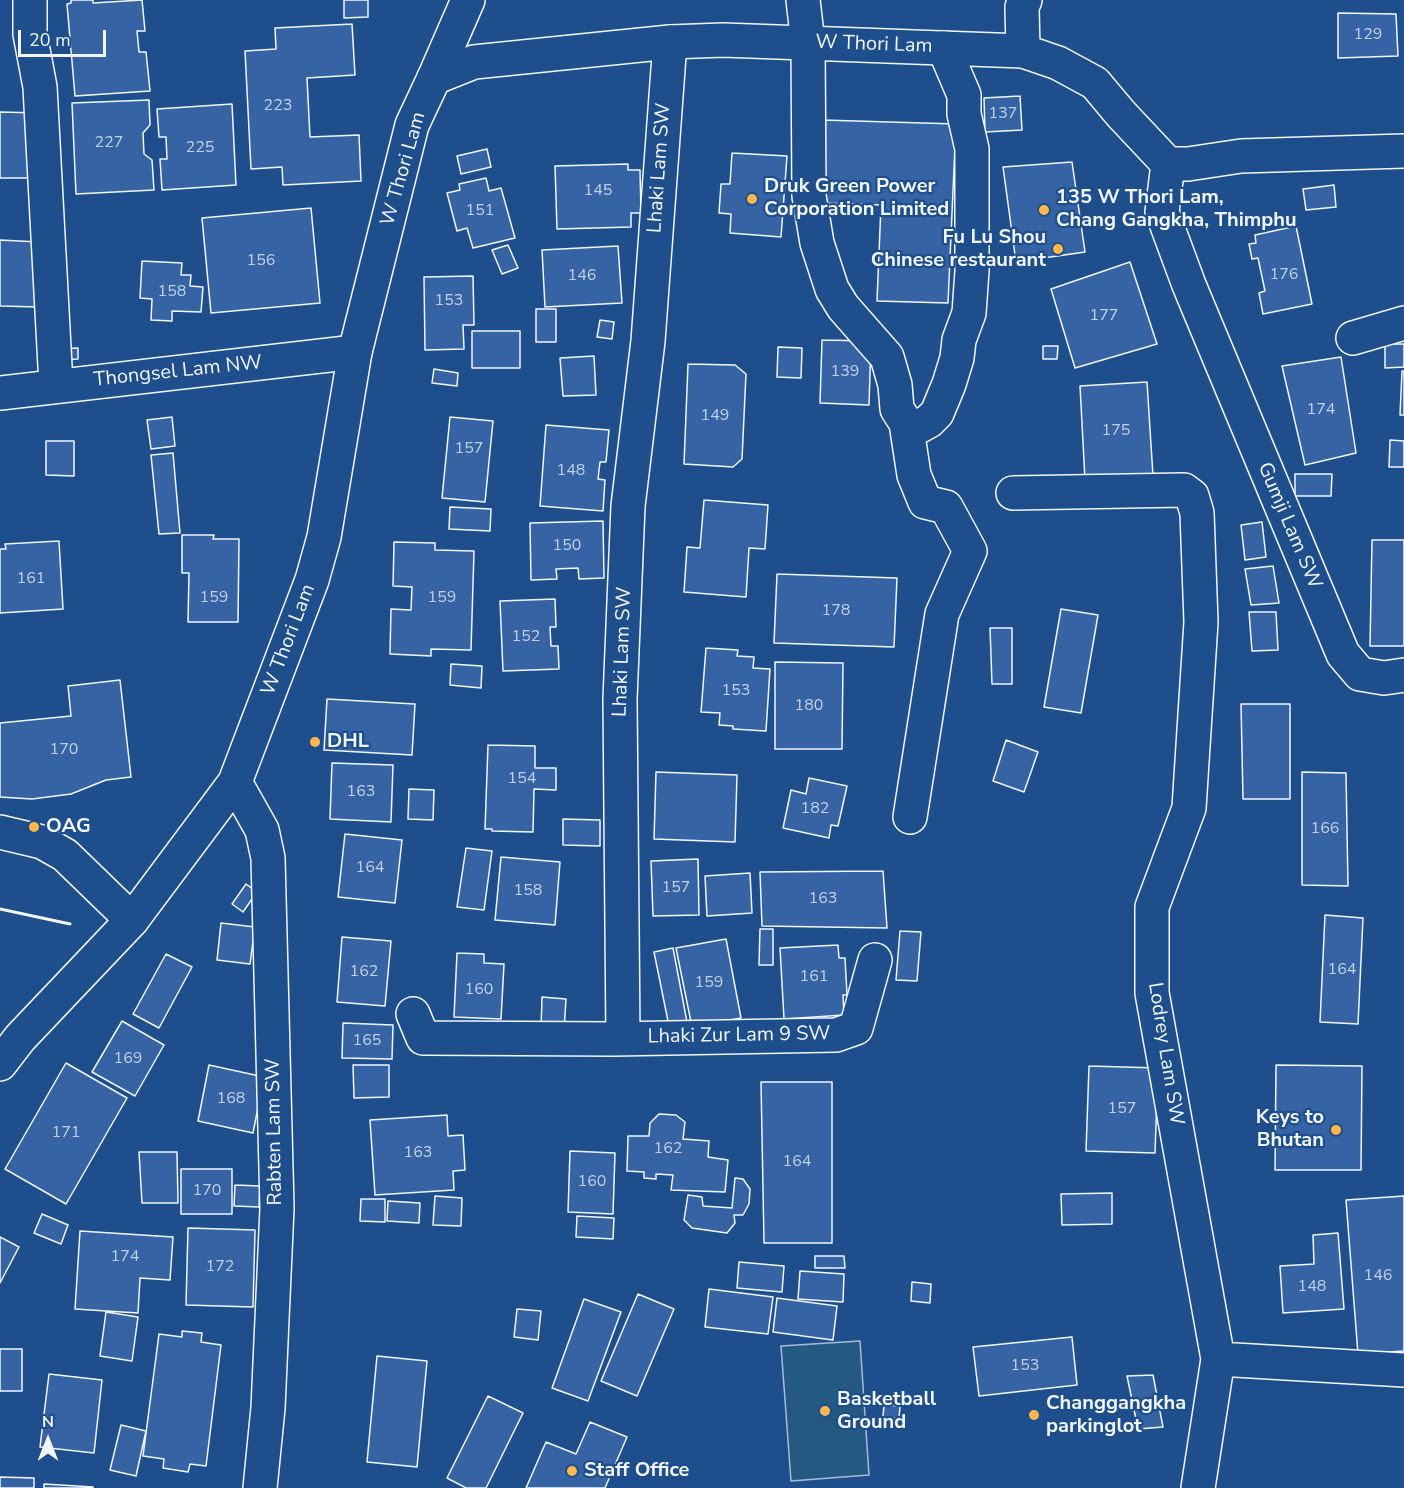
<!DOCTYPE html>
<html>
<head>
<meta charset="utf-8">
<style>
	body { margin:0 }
	#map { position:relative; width:1404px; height:1488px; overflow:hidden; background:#1f4e8c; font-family:"Nunito Sans",sans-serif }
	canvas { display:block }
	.north { position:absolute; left:18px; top:1410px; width:60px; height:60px; -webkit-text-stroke:4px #1f4e8c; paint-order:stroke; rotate:0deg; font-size:16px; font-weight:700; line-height:24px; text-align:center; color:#f2f6ff }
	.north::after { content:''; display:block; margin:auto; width:21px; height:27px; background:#f2f6ff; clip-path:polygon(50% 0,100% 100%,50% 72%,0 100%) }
	.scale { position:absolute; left:18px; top:30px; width:88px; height:27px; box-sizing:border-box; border:3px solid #f2f6ff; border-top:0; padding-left:8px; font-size:18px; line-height:21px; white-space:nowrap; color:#f2f6ff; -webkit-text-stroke:4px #1f4e8c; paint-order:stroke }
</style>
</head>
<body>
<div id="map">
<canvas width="1404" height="1488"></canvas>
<div class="north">N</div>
<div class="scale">20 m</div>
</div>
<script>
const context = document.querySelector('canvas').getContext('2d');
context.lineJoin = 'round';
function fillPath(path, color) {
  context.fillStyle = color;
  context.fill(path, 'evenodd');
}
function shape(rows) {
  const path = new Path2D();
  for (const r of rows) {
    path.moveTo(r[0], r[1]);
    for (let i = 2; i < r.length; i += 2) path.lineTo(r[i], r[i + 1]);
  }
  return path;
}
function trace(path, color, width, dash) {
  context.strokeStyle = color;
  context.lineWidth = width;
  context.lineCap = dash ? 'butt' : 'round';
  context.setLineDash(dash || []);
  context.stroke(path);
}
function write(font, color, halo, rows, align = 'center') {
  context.font = font + ' "Nunito Sans",sans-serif';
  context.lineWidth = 4.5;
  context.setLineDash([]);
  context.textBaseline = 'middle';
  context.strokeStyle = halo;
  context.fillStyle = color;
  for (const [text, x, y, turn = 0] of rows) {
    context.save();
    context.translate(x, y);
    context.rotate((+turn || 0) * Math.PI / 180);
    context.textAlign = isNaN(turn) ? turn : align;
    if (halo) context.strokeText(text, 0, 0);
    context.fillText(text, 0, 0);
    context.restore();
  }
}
const green = shape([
	[860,1341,869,1475,791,1481,781,1346,860,1341]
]);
fillPath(green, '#245a82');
trace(green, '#a8bbd7', 1.5);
const building = shape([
	[71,0,93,0,93,3,142,0,145,31,137,31,139,52,146,52,150,91,75,96,67,4,71,3,71,0],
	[344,0,368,0,368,17,344,18,344,0],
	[1338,13,1396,14,1398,56,1338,58,1338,13],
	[352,24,355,75,307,78,310,137,359,135,361,181,283,185,282,167,251,169,245,51,276,49,275,28,352,24],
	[1020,96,1022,130,985,132,984,98,1020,96],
	[149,100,150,125,143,133,144,154,152,160,154,190,76,194,72,103,149,100],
	[232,104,236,185,162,190,160,159,167,159,166,137,159,137,157,109,232,104],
	[0,112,40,113,39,178,0,178,0,112],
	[822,120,956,124,948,303,877,301,881,205,819,203,822,120],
	[487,149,491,167,461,174,457,156,487,149],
	[732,153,787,156,781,237,730,233,731,214,719,213,721,184,730,184,732,153],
	[1072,162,1085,252,1016,262,1003,167,1072,162],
	[628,164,628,170,640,170,641,213,631,213,631,227,557,229,555,166,628,164],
	[486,178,489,191,501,188,515,238,473,248,467,228,457,231,447,193,460,190,459,184,486,178],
	[1334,185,1336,207,1306,210,1303,189,1334,185],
	[311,208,320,303,211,313,202,218,311,208],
	[1296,226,1312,304,1263,314,1259,293,1265,291,1258,258,1252,259,1249,244,1256,243,1255,235,1296,226],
	[0,240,39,242,38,307,0,306,0,240],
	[508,245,518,268,502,274,492,250,508,245],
	[618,246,622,303,545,307,542,250,618,246],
	[142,261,182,263,181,275,191,275,190,286,203,287,201,312,172,311,172,321,151,320,152,299,140,298,142,261],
	[1130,262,1157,344,1075,368,1051,289,1130,262],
	[473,276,474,325,463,325,464,349,425,350,424,277,473,276],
	[536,309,556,309,556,342,536,342,536,309],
	[600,320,614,322,612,339,597,337,600,320],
	[472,331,520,331,520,368,472,368,472,331],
	[822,340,871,341,869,405,820,403,822,340],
	[1385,344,1404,344,1404,367,1385,368,1385,344],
	[1043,346,1058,346,1057,359,1043,359,1043,346],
	[778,347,802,348,801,378,777,377,778,347],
	[78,348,78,359,58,360,58,349,78,348],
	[594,356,596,395,563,396,560,358,594,356],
	[1341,357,1356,453,1305,465,1282,366,1341,357],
	[688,364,735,365,746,374,742,459,733,467,684,464,688,364],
	[434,369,458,373,457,386,432,383,434,369],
	[1402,371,1404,371,1404,415,1400,415,1402,371],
	[1147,382,1153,476,1085,480,1080,386,1147,382],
	[172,417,175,446,151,449,147,420,172,417],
	[450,417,493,421,485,502,442,498,450,417],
	[546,425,609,430,606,462,600,462,598,479,605,480,603,511,540,506,546,425],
	[1390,440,1404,441,1404,467,1389,467,1390,440],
	[46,441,74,441,74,476,46,475,46,441],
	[173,453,180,533,159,534,151,455,173,453],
	[1295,474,1332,474,1331,496,1295,496,1295,474],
	[704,500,768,505,765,549,749,548,746,597,684,592,687,547,700,548,704,500],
	[450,507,491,509,490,531,449,529,450,507],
	[603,521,604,578,579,579,578,568,556,569,557,579,531,580,530,523,603,521],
	[1262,522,1266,557,1245,560,1241,525,1262,522],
	[182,535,214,535,213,539,239,539,238,622,188,622,189,573,182,573,182,535],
	[1372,540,1404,540,1404,646,1370,646,1372,540],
	[59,541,63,609,0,613,0,549,6,549,5,544,59,541],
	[394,542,435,543,435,550,474,551,471,650,431,649,431,656,390,654,391,609,411,610,412,587,393,586,394,542],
	[1273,566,1279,603,1251,605,1245,569,1273,566],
	[777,574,897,578,894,647,774,643,777,574],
	[555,599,556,627,550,627,551,646,558,646,559,669,503,671,500,601,555,599],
	[1061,609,1098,615,1081,713,1044,707,1061,609],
	[1249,612,1276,612,1278,650,1252,651,1249,612],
	[990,628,1012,628,1012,684,992,684,990,628],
	[706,648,738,650,737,656,754,657,753,668,770,669,766,731,733,729,733,726,719,725,720,713,701,712,706,648],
	[775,662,843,663,842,749,775,749,775,662],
	[451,664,482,666,481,688,450,685,451,664],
	[120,680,131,777,106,780,71,794,32,799,0,797,0,723,71,716,68,686,120,680],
	[327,699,415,704,412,755,324,750,327,699],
	[1241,704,1290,704,1290,799,1243,799,1241,704],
	[1006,740,1038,752,1024,792,993,781,1006,740],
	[488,745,535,746,535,768,556,768,556,790,534,789,533,832,492,831,492,829,485,829,488,745],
	[332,763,393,765,391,822,330,819,332,763],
	[656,772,737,775,735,842,654,839,656,772],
	[1302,772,1346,773,1348,886,1302,885,1302,772],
	[809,778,847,786,838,826,831,825,829,838,783,828,791,790,806,794,809,778],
	[409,789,434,790,433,820,408,819,409,789],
	[563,819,600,820,600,846,563,845,563,819],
	[345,834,402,840,395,903,338,897,345,834],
	[466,848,492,851,484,910,457,907,466,848],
	[501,857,560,862,555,925,495,920,501,857],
	[698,859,699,915,653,916,651,861,698,859],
	[883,871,887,928,762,926,760,872,883,871],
	[750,873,752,913,707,916,705,876,750,873],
	[246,884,257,892,243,912,232,904,246,884],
	[1325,915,1363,918,1358,1024,1320,1022,1325,915],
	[221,923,255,927,250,964,217,960,221,923],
	[760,929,773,929,773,965,759,965,760,929],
	[900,931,921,932,917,981,896,980,900,931],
	[342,937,391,941,385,1006,337,1002,342,937],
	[726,939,741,1018,692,1027,676,948,726,939],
	[838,945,839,958,845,958,847,995,843,995,844,1015,784,1019,780,948,838,945],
	[673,948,687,1022,669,1026,654,952,673,948],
	[457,953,484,954,484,963,504,964,501,1019,454,1017,457,953],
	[166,954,192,967,159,1028,133,1014,166,954],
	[542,997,566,999,564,1031,541,1029,542,997],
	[122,1021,164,1045,135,1096,92,1072,122,1021],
	[343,1023,393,1025,392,1059,342,1058,343,1023],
	[66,1063,127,1098,66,1204,5,1169,66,1063],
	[209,1065,264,1077,253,1133,198,1121,209,1065],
	[353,1065,389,1065,389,1097,354,1098,353,1065],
	[1276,1065,1362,1066,1361,1170,1275,1170,1276,1065],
	[1089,1066,1158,1068,1155,1153,1086,1151,1089,1066],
	[761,1082,832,1082,832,1243,764,1243,761,1082],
	[659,1114,676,1115,685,1122,683,1139,709,1141,708,1157,728,1160,725,1192,671,1190,673,1175,656,1174,656,1179,644,1178,644,1172,627,1171,628,1136,649,1136,650,1123,659,1114],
	[447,1115,448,1136,463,1135,465,1170,453,1171,454,1190,375,1195,370,1120,447,1115],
	[570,1151,615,1153,613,1214,568,1212,570,1151],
	[139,1152,177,1152,178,1203,142,1203,139,1152],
	[181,1169,232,1169,232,1214,181,1214,181,1169],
	[735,1178,743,1179,750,1189,749,1204,743,1215,734,1215,735,1223,727,1233,692,1228,684,1220,688,1195,702,1197,703,1206,732,1208,735,1178],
	[235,1185,260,1186,259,1207,234,1206,235,1185],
	[1112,1193,1112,1224,1062,1225,1061,1194,1112,1193],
	[435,1196,462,1198,461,1226,433,1225,435,1196],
	[1404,1196,1404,1351,1358,1354,1346,1200,1404,1196],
	[361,1199,385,1199,385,1222,360,1221,361,1199],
	[388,1201,420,1203,419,1223,387,1221,388,1201],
	[42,1214,68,1225,61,1244,34,1233,42,1214],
	[577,1216,614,1218,613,1239,576,1237,577,1216],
	[188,1228,255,1230,253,1307,186,1305,188,1228],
	[80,1231,173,1237,170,1280,140,1278,138,1313,75,1309,80,1231],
	[1338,1233,1344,1309,1283,1313,1280,1266,1314,1264,1313,1235,1338,1233],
	[0,1237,19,1247,0,1283,0,1237],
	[815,1256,844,1256,845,1268,815,1268,815,1256],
	[739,1262,784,1266,782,1292,737,1288,739,1262],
	[800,1271,844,1274,843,1302,798,1299,800,1271],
	[912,1282,931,1284,930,1303,911,1301,912,1282],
	[709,1289,773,1297,768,1334,705,1327,709,1289],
	[638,1294,674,1309,637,1396,601,1381,638,1294],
	[777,1298,837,1306,833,1340,773,1332,777,1298],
	[584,1299,621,1312,588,1401,552,1388,584,1299],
	[517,1309,541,1311,538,1340,514,1337,517,1309],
	[106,1312,138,1317,132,1361,100,1356,106,1312],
	[182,1331,202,1333,201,1342,221,1345,206,1466,190,1464,188,1472,163,1468,164,1459,143,1456,159,1334,182,1337,182,1331],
	[1072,1337,1077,1385,979,1396,973,1347,1072,1337],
	[0,1349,22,1349,22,1391,0,1391,0,1349],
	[377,1356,427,1361,417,1467,367,1462,377,1356],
	[49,1374,102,1380,94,1453,40,1447,49,1374],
	[1153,1375,1163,1427,1138,1429,1127,1376,1153,1375],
	[488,1396,523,1413,486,1488,466,1488,447,1478,488,1396],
	[884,1405,900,1406,899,1419,883,1417,884,1405],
	[590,1422,627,1437,605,1488,526,1488,546,1442,576,1454,590,1422],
	[121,1425,146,1431,136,1476,110,1470,121,1425],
	[0,1477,34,1478,34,1488,0,1488,0,1477],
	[44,1484,93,1487,93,1488,44,1488,44,1484]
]);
fillPath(building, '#3563a3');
trace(building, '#f2f6ff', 1.5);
const minor = shape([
	[30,0,30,34,40,87,56,385],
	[803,0,808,43,809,196,817,243,832,289,843,307,887,357,895,385,897,409,906,423,912,427,920,426,929,421,937,413,949,384,957,358,959,340,969,313,972,271,972,149,964,114,964,95,944,48],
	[1023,51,1022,7,1025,0],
	[434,78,468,0],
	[1168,164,1162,212,1189,285,1343,654,1360,674,1384,678,1404,675],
	[1353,338,1404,323],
	[0,393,355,352],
	[906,423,914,475,925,502,946,507,970,551,942,614,910,817],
	[1013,493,1184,490,1192,496,1197,513,1201,622,1189,808,1152,907,1152,993,1218,1359,1198,1488],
	[0,832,42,842,65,855,132,920],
	[413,1014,423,1038,613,1039,836,1035,856,1028,875,960],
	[623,1038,620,699,628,506,648,341,670,42],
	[1218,1359,1404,1370]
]);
const major = shape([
	[235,782,262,830,268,858,277,1208,268,1408,260,1488],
	[0,1064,20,1038,132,920,235,782,312,580,324,537,355,352,412,125,434,78,474,62,670,42,723,40,1023,51,1058,63,1095,83,1121,114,1168,164,1188,164,1241,156,1404,151]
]);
trace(minor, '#f2f6ff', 36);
trace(major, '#f2f6ff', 36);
trace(minor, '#1f4e8c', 33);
trace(major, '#1f4e8c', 33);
trace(shape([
	[0,909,70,924]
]), '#f2f6ff', 3);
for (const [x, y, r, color] of [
	[752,199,6,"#ffb74d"],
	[1044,210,6,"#ffb74d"],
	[1058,249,6,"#ffb74d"],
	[315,742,6,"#ffb74d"],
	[34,827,6,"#ffb74d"],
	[1336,1130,6,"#ffb74d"],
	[825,1411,6,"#ffb74d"],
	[1034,1415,6,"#ffb74d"],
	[572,1471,6,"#ffb74d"]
]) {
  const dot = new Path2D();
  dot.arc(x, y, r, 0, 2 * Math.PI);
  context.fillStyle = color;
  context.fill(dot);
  trace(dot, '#1f4e8c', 2);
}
write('16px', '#c3d1e8', null, [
	["129",1368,35],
	["223",278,106],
	["137",1003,114],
	["227",109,143],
	["225",200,148],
	["145",598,191],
	["151",480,211],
	["156",261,261],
	["176",1284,275],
	["146",582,276],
	["158",172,292],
	["153",449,301],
	["177",1104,316],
	["139",845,372],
	["174",1321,410],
	["149",715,416],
	["175",1116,431],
	["157",469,449],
	["148",571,471],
	["150",567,546],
	["161",31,579],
	["159",214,598],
	["159",442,598],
	["178",836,611],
	["152",526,637],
	["153",736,691],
	["180",809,706],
	["170",64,750],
	["154",522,779],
	["163",361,792],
	["182",815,809],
	["166",1325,829],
	["164",370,868],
	["157",676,888],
	["158",528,891],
	["163",823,899],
	["164",1342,970],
	["162",364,972],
	["161",814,977],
	["159",709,983],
	["160",479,990],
	["165",367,1041],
	["169",128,1059],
	["168",231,1099],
	["157",1122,1109],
	["171",66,1133],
	["162",668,1149],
	["163",418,1153],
	["164",797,1162],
	["160",592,1182],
	["170",207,1191],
	["174",125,1257],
	["172",220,1267],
	["146",1378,1276],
	["148",1312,1287],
	["153",1025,1366]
]);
write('20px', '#f2f6ff', '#1f4e8c', [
	["W Thori Lam",874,45,2],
	["Lhaki Lam SW",660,168,-86],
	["W Thori Lam",404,169,-74],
	["Thongsel Lam NW",178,372,-6],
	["Gumji Lam SW",1289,526,67],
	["W Thori Lam",289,640,-69],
	["Lhaki Lam SW",623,652,-88],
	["Lhaki Zur Lam 9 SW",739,1036,-1],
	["Lodrey Lam SW",1165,1054,81],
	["Rabten Lam SW",275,1132,-91]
]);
write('bold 20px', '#f2f6ff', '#1f4e8c', [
	["Druk Green Power",764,187],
	["Corporation Limited",764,210],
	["135 W Thori Lam,",1056,198],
	["Chang Gangkha, Thimphu",1056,221],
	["Fu Lu Shou",1046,238,"right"],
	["Chinese restaurant",1046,261,"right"],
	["DHL",327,742],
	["OAG",46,827],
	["Keys to",1324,1118,"right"],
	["Bhutan",1324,1141,"right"],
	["Basketball",837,1400],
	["Ground",837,1423],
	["Changgangkha",1046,1404],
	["parkinglot",1046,1427],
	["Staff Office",584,1471]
], 'left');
</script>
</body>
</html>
